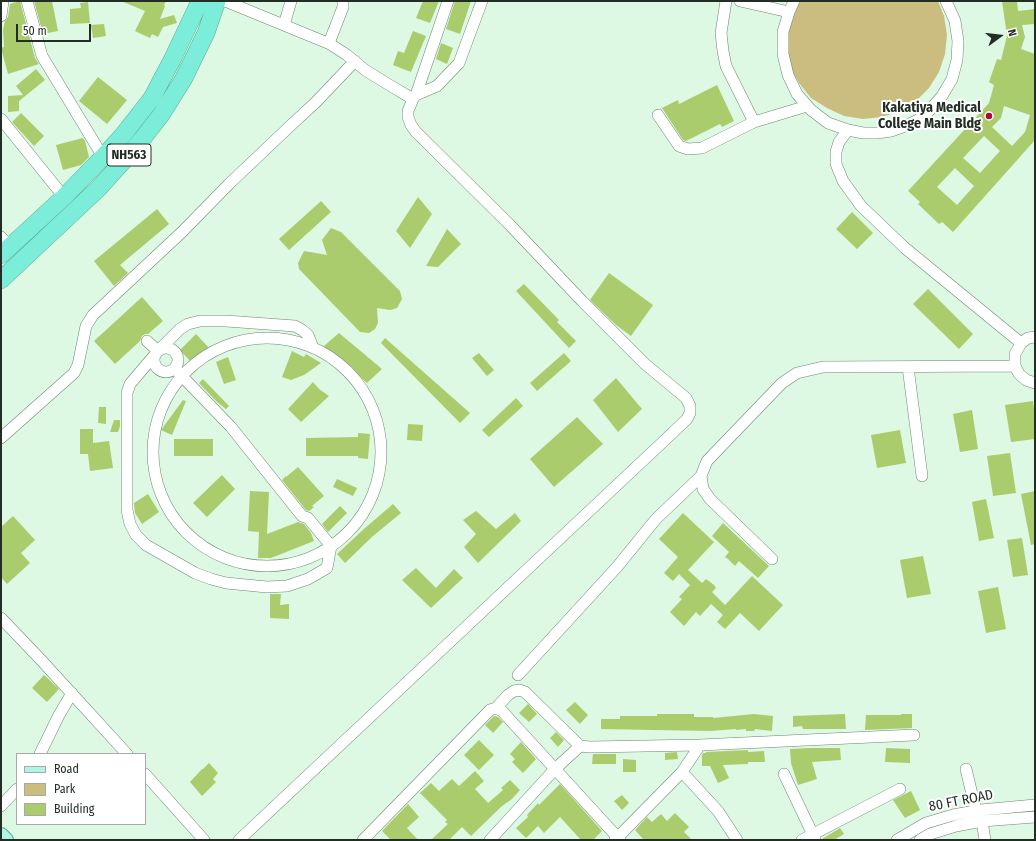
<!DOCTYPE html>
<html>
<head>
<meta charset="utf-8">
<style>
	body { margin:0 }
	#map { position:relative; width:1036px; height:841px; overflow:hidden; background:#ddf8e3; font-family:"Fira Sans Condensed",sans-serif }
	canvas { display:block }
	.frame { position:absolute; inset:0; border:2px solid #222d25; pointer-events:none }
	.legend { position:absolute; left:16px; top:753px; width:130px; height:72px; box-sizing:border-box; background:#fff; border:1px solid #a7aba8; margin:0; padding:5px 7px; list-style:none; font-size:12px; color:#222d25 }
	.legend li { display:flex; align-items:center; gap:8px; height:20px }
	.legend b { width:20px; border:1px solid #a7aba8 }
	.north { position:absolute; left:980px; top:16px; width:40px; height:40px; -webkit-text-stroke:3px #fff; paint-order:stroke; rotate:75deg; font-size:11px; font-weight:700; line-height:16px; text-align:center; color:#222d25 }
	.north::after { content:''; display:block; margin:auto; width:14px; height:18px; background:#222d25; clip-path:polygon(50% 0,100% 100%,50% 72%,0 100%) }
	.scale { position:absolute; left:16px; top:24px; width:75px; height:18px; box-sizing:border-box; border:2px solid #222d25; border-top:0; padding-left:5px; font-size:12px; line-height:14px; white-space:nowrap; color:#222d25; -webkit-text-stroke:3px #fff; paint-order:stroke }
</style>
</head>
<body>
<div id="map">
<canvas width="1036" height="841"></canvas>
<div class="frame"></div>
<ul class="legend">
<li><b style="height:5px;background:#b0f4e8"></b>Road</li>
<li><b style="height:11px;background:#cabd7f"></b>Park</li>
<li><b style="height:11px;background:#abcc6d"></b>Building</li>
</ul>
<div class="north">N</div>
<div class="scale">50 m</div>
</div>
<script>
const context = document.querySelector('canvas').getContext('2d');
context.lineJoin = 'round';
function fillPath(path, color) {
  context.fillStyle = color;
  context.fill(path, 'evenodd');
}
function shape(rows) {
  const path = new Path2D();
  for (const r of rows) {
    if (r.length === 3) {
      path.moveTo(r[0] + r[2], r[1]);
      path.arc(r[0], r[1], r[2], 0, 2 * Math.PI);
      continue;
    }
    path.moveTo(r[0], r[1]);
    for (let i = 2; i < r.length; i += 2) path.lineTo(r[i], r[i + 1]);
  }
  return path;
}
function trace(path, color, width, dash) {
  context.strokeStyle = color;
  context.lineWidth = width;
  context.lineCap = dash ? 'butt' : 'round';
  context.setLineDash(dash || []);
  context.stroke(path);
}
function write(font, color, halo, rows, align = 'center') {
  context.font = font + ' "Fira Sans Condensed",sans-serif';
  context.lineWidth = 4;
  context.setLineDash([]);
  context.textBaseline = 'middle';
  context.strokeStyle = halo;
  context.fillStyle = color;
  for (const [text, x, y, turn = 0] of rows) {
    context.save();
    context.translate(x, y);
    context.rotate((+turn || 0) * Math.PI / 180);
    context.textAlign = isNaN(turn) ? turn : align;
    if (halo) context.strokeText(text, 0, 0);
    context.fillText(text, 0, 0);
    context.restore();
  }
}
fillPath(shape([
	[793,1,938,1,944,16,947,35,945,54,939,72,929,88,916,101,900,111,882,117,863,119,844,116,827,108,811,98,799,83,790,67,785,48]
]), '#cabd7f');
fillPath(shape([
	[20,1,35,58,39,64,8,74,1,48,4,47,3,30,5,21,8,17,10,4],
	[34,1,52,1,58,31,43,34],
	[121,1,166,1,164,5,165,6,160,19,174,15,177,23,163,27,158,37,152,34,150,38,135,31,145,11],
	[423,1,439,1,430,23,416,18],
	[455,1,471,1,460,34,446,29],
	[1002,1,1017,1,1018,11,1035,9,1035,24,1022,25,1025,37,1021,49,1035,54,1035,140,953,232,942,222,939,224,918,204,920,202,908,191,989,103,994,85,989,82,997,59,1001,60,1007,36],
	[1004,106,1030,115,1025,132,1012,146,992,127,1001,118],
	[984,136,1000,151,980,173,963,158],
	[955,168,974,186,957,205,937,187],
	[88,2,90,23,70,24,70,9,81,8,80,3],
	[104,24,106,36,93,38,91,25],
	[413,31,426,36,411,72,393,65,398,51,404,53],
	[441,43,453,48,447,64,436,59],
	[36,69,45,80,19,101,19,111,8,112,8,96,23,95,16,86],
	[98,77,127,100,107,124,79,101],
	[717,85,734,121,722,127,720,124,686,141,683,140,662,108,678,100,679,104],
	[21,113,44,136,34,146,12,122],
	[83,138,85,141,89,157,81,165,63,170,56,145],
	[418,197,432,214,410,248,396,231],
	[321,201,331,212,289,250,279,239],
	[157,209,169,224,120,265,128,273,114,286,94,261],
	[852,212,873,233,857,249,836,229],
	[331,228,341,232,400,291,402,299,397,308,390,310,377,308,378,323,375,329,369,333,360,332,299,269,298,263,304,251,327,255,322,240],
	[447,229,461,244,438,267,426,266],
	[609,273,653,305,631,336,616,325,590,300],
	[524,284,559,320,557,322,576,341,569,348,516,291],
	[928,289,973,334,959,349,913,304],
	[142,297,163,321,148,334,145,334,142,336,140,341,115,364,94,341],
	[339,333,382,369,367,383,324,346],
	[196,334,209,348,193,364,180,350],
	[385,338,470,413,460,423,381,343],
	[292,351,304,357,306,354,321,363,304,375,291,380,282,377],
	[479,353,494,370,487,376,472,358],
	[564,353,571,361,537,391,530,383],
	[228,357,236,380,224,384,216,362],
	[616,378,642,409,618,432,593,400],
	[203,379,229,406,226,409,217,402,199,383],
	[313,382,319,389,329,396,301,422,288,409],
	[516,398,523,406,489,437,482,430],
	[183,400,186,401,172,435,161,430],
	[1033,401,1035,417,1035,439,1011,442,1005,405],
	[99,407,106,407,106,424,98,423],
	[972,410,978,449,960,452,953,414],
	[577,417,603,444,554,487,530,459],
	[114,420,120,420,120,426,118,432,110,432],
	[408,424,423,425,422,441,407,440],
	[80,429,93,429,93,443,109,441,113,468,90,471,88,454,80,454],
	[900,430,906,463,877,468,871,435],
	[358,433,370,434,368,459,358,458,358,456,306,456,306,438,358,437],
	[174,439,213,439,213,456,174,456],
	[1010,453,1016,493,993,496,987,456],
	[298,467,324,496,312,506,314,507,309,511,306,510,282,480,286,476,286,477],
	[222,475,235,489,207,517,193,503],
	[337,479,357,488,353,496,333,487],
	[250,491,269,492,267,534,298,522,304,524,311,533,314,541,271,558,258,558,259,532,248,531],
	[1035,491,1035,544,1031,545,1021,494],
	[148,494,159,512,142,524,135,513,134,503],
	[986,499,994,538,979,541,972,502],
	[393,504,401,513,373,536,345,563,337,554,365,528],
	[340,506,347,513,328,532,322,524],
	[476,511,496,529,515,513,521,521,478,563,464,547,476,534,463,520],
	[683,513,714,542,688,570,702,583,706,579,714,585,716,588,712,592,725,605,752,576,783,605,759,631,740,613,725,629,717,622,723,615,711,604,700,616,696,612,684,626,670,612,682,599,679,597,690,585,679,574,673,581,664,573,678,557,659,539],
	[13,516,35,540,21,553,30,563,7,584,1,577,1,527],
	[723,523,769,566,758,578,739,561,735,566,728,559,725,557,729,552,712,536],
	[1022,538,1028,575,1013,577,1007,540],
	[923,556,931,594,907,598,900,560],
	[416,568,436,588,454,569,463,578,431,608,402,580],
	[998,587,1006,629,986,633,978,591],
	[270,594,281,594,280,605,289,604,289,619,270,618],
	[44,675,59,689,47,702,32,688],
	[575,702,588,715,580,724,566,710],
	[528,704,537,714,529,722,519,713],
	[657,714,694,714,694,717,713,717,713,718,754,714,773,716,772,731,755,729,754,731,746,731,746,729,736,730,736,729,710,731,601,729,601,719,620,719,620,716,657,716],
	[845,714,846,729,803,729,802,726,793,727,793,716],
	[901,714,912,714,912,728,865,730,866,715,901,715],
	[494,716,495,716,498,717,503,722,493,733,485,725],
	[556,732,564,740,558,747,550,738],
	[479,740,494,755,479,770,464,755],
	[521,742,536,759,523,773,512,762,515,759,510,754],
	[810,748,840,748,841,760,812,762,817,779,798,785,791,763,790,749],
	[886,748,910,749,910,763,885,762],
	[748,750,748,752,764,751,765,762,748,762,748,764,723,765,729,778,718,783,710,766,702,766,702,755,703,753,706,753,706,752],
	[677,752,678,759,665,760,665,753],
	[593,754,616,754,616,764,592,764],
	[623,759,636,760,636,772,623,772],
	[209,763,218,773,213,779,216,782,202,796,190,782,202,769,203,769],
	[475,771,484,781,475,789,488,803,503,790,501,788,510,780,520,790,512,799,502,806,471,836,462,827,449,840,431,840,448,824,445,822,447,820,420,793,431,783,439,791,452,779,459,786],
	[560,784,602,831,593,840,581,840,560,817,544,833,538,826,526,838,516,828,528,817,527,815,538,803,539,805],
	[911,791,920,810,905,818,893,800],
	[622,795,629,803,622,810,614,801],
	[408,804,419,817,407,828,418,840,391,840,382,831],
	[675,813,689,827,684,832,692,840,644,840,635,830,647,817,652,822,661,814,667,821],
	[840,828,844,834,834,840,822,840,822,839]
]), '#abcc6d');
const minor = shape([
	[27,1,42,56,103,157],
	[225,1,330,44,347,55,365,70,391,86,413,99],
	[726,1,721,33,723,51,726,66,754,122],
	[740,1,789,12],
	[794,1,789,12,783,32,783,54,788,75,797,94,811,110,828,123,848,130,863,133,877,133,891,131,905,126,918,120,929,111,942,96,952,79,957,60,958,41,955,21,946,1],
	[1,16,3,1],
	[284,25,291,1],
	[329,43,343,7,343,1],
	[416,95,437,86,459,63,482,1],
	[658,115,679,146,688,149,702,148,754,122,807,106],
	[1,119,64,197],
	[848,130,839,142,836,152,836,164,843,181,861,206,905,248,1021,343],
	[1,237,10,247],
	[1035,337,1028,338,1021,343,1015,354,1015,366,1019,374,1026,380,1035,383],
	[267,452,114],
	[147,341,158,351],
	[166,360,12],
	[908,367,922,476],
	[175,369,231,427,302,516,308,518,331,546,327,568,308,579,287,586,267,587,226,583,211,579,195,573,146,545,136,535,130,524,127,510,127,393,130,384,158,351,180,329,188,324,200,321,226,321,295,326,302,330,308,335,312,345],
	[1,438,74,373,78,365,86,326,93,315,182,232,229,184,289,127,316,102,355,61],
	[772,559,710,499,703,489,701,476,707,461,782,383,797,373,823,367,1015,366],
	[1,618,42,661,127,754],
	[518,675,617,567,656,519,701,476],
	[496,708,508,695,514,691,519,690,525,692,580,746,590,747,700,745,914,735],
	[40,754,59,715,72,693],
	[966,769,976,811],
	[682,772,718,811,737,840],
	[145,774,204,840],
	[784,774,815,839],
	[1,806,17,789],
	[982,821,985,840],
	[239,840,666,439,687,419,690,413,690,406,686,398,645,364,582,301,510,225,416,132,411,125,408,117,408,111,413,99,416,95,448,1],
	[363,840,490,710,496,708,502,711,620,840],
	[490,840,555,769,580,746],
	[615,840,682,772,700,745],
	[802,840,900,789],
	[897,840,926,823,953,815,981,810,1035,805],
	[920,840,930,834,956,826,982,821,1035,817]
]);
const major = shape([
	[1,835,6,840]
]);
const highway = shape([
	[1,255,64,197,103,157,123,135,152,98,172,60,200,1],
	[1,280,99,188,127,157,143,138,161,115,183,80,206,33,217,1]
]);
trace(minor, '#6d8673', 12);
trace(major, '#5caa99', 16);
trace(highway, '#5caa99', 18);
trace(minor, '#fff', 11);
trace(major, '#b0f4e8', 14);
trace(highway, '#7bedd8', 17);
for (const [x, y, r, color] of [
	[989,116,4,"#a60c36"]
]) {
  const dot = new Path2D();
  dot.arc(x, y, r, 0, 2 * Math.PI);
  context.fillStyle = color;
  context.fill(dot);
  trace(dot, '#fff', 1.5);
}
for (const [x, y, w] of [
	[129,155,44]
]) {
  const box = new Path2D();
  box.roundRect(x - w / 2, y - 11, w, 22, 3);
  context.fillStyle = '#fff';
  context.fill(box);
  trace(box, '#222d25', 1);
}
write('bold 13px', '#222d25', null, [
	["NH563",129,155]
]);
write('bold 14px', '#222d25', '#fff', [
	["Kakatiya Medical",981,108],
	["College Main Bldg",981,124]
], 'right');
write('14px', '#222d25', '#fff', [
	["80 FT ROAD",961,801,-11]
]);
</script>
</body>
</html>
